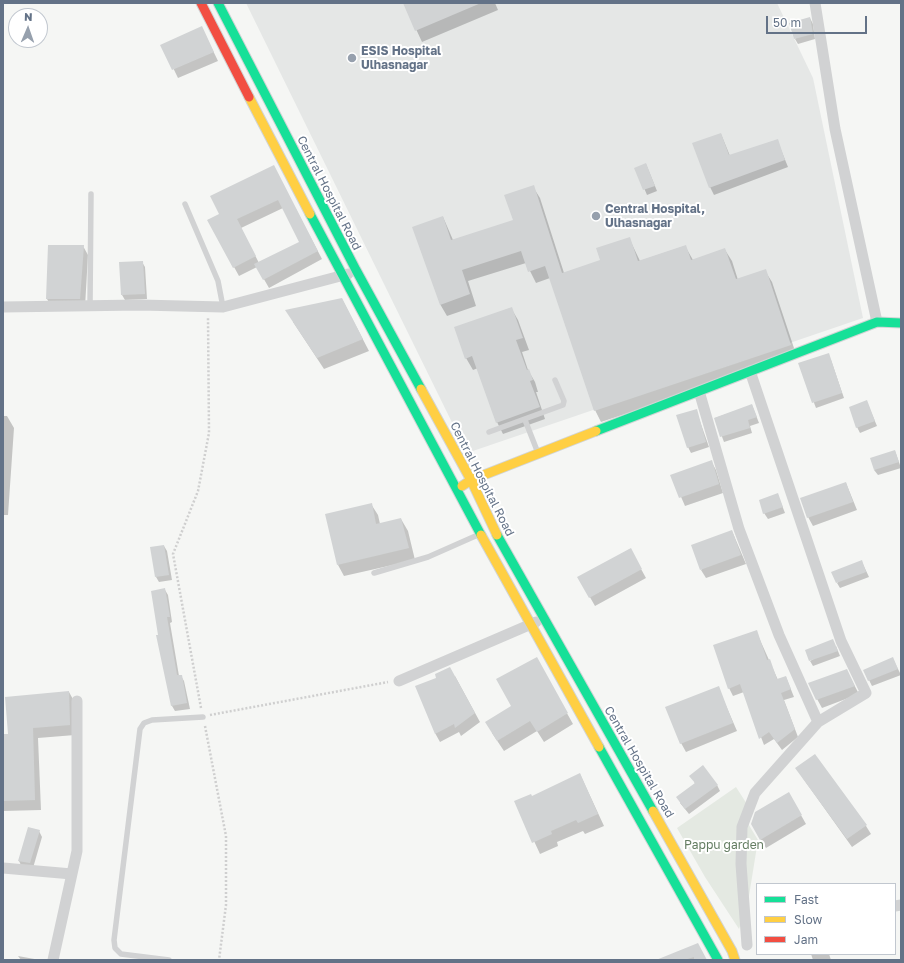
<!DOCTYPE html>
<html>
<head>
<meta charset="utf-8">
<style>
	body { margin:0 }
	#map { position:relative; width:904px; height:963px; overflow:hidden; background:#f5f6f4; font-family:"Golos Text",sans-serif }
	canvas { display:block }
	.frame { position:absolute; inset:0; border:4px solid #637287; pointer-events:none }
	.legend { position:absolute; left:756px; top:883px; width:140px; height:72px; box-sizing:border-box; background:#fff; border:1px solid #c1c7cf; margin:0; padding:5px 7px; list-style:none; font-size:12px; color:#637287 }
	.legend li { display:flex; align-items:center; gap:8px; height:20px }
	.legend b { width:20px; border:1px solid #c1c7cf }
	.north { position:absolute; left:8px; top:8px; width:40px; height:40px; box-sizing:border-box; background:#fff; border:1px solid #c1c7cf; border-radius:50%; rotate:2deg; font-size:11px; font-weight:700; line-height:16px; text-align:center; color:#637287 }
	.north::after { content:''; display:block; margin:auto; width:14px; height:18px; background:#96a0ad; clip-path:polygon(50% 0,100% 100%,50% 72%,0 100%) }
	.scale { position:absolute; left:766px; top:16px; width:101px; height:18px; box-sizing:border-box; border:2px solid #637287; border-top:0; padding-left:5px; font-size:12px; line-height:14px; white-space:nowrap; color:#637287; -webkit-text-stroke:3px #fff; paint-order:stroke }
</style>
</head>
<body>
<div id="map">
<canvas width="904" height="963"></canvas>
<div class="frame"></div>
<ul class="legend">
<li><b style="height:5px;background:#16e098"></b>Fast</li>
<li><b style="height:5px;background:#ffcf43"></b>Slow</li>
<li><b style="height:5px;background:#f24e42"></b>Jam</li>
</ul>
<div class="north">N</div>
<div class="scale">50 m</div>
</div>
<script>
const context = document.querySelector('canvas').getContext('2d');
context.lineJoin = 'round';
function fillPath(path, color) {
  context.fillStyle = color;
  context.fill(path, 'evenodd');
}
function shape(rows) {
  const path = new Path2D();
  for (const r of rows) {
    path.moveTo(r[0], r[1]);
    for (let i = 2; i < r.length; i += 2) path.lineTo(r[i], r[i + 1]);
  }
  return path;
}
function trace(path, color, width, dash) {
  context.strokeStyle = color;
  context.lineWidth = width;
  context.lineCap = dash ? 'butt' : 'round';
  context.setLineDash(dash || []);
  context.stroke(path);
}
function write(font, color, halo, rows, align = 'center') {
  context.font = font + ' "Golos Text",sans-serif';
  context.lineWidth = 4;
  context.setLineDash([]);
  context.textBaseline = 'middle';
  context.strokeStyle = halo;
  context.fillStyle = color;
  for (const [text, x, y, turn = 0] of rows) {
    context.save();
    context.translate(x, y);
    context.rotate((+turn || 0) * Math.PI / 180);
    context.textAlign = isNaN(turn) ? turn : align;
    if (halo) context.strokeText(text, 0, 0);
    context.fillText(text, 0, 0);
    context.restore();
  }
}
fillPath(shape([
	[246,3,777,3,813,78,863,318,467,453]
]), '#e5e7e6');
fillPath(shape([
	[736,787,752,812,744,817,758,840,748,902,739,929,705,877,677,828]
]), '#e4e9e2');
fillPath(shape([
	[404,3,495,3,498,10,422,42],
	[810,18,813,24,815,39,798,44,795,39],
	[202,28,218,61,178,78,162,45],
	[721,134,730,156,777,140,788,167,714,195,710,187],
	[646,164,657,191,647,195,636,169],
	[278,175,322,259,269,288,257,267,239,276,208,220,220,215],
	[283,208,300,243,259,263,241,228],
	[533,187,540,198,564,273,601,261,629,238,640,261,685,246,693,260,725,250,732,261,738,280,765,271,772,282,797,357,601,422,595,410,550,278,536,283,526,263,468,281,476,306,447,316,440,304,443,217,453,240,514,221],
	[49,246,83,246,88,255,85,307,52,308,47,299],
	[142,262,145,267,147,299,125,300,122,295],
	[342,299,369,351,324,369,293,322],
	[511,308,518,320,529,350,522,352,528,370,535,382,538,392,536,392,545,419,503,434,497,422,478,368,473,370,466,358,455,328],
	[831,360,844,398,816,408,799,364],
	[752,405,759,423,750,426,752,433,724,442,715,418],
	[869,407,877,426,860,433,857,427],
	[696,410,709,447,691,453,688,447],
	[3,416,7,416,14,428,8,515,3,515],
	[895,451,901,468,878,475,874,470],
	[711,461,716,470,723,493,685,506,672,476],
	[846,483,857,510,813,526,808,517],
	[778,495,785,513,768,519,764,513],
	[371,504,378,515,380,524,401,519,408,531,415,560,344,576,338,565],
	[732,531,746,564,706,578,701,570],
	[164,546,167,551,172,580,159,582,156,577],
	[630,549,646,578,595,606,579,578],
	[862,562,869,577,840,588,837,583],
	[165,590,168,595,172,622,170,623,179,676,181,676,184,681,190,709,175,711,172,706,157,636,159,636],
	[756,631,778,680,786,677,794,697,784,700,798,737,782,750,774,739,764,745,744,692,733,696,729,688],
	[836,646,840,656,813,666,810,661],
	[536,658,573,724,544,742,537,731,504,751,492,733,512,706],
	[893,659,901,675,872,686,869,680],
	[455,676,480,722,461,736,459,732,440,742,435,733],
	[851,679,859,694,822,708,817,699],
	[718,687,737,731,686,752,681,743],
	[69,692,75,703,75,735,38,738,41,810,3,811,3,735,9,735],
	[580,774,604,826,585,834,583,831,557,842,558,846,540,854,516,802,532,797],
	[802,777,866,826,871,834,852,847],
	[694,781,717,785,720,791,689,814,680,803,695,784],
	[789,794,806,824,766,848,752,824],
	[39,831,42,837,33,868,22,867,19,861],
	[697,945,706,960,678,960],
	[811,954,829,954,831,960,813,960],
	[18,956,40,960,21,960]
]), '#0003');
fillPath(shape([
	[403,3,481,3,415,31],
	[810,17,813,34,794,39,789,23],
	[202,26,214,52,172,70,160,45],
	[721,133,729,155,778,139,785,160,709,188,692,143],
	[646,163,655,186,643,190,634,168],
	[274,165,318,251,263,280,254,264,299,242,278,200,237,219,256,256,233,268,207,220,219,214,210,196],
	[534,185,562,273,600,260,596,248,630,237,638,261,686,245,691,260,725,248,736,279,766,269,791,345,594,411,545,266,528,272,521,251,462,270,470,294,440,305,412,227,443,216,451,240,513,220,504,195],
	[48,245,84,245,80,299,46,299],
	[143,261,145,294,121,295,119,262],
	[342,298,363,339,317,358,285,310],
	[512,307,523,338,516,340,527,370,529,369,533,380,530,381,540,407,496,423,472,356,465,359,454,327],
	[829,353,842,393,812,403,798,363],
	[867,400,875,421,856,428,849,407],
	[752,404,757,417,748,420,750,428,720,437,714,418],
	[697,409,706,442,687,448,676,415],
	[895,450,899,462,874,470,870,458],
	[712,460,719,484,679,498,670,475],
	[846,482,853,502,807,518,800,498],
	[778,493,783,507,763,514,759,500],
	[372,503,376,524,401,518,409,548,337,565,325,514],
	[732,530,741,555,700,570,691,545],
	[164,545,169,575,155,577,150,547],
	[631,548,642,569,589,598,577,577],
	[862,560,866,572,836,583,831,572],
	[165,588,170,617,167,617,177,675,182,675,187,703,171,706,156,635,158,635,151,591],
	[757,630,767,660,770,659,777,679,786,676,791,689,781,693,795,729,777,743,769,732,759,739,740,684,728,689,713,645],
	[833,639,838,651,809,661,805,650],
	[537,657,568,713,537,732,530,721,497,741,485,722,511,706,496,679],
	[893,657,898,669,868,681,863,670],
	[450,667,475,713,455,728,454,724,435,734,415,686,436,678,435,674],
	[847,669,855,686,816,700,808,683],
	[719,686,733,723,680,744,665,707],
	[69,691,70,725,33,728,35,800,3,801,3,734,8,734,5,697],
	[815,754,867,825,847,839,795,768],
	[703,765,718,785,685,809,676,797,695,783,689,776],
	[580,773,598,814,578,823,576,820,551,831,552,834,532,843,514,801,531,794,532,796],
	[789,792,802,815,760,840,751,824,755,812],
	[28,827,40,830,30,863,18,861],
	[698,943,707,960,694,960,694,957,684,960,656,960]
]), '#d1d3d4');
const fast = shape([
	[218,3,356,270,421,389],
	[310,214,481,535],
	[596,431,877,322,901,323],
	[497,535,653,811],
	[599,747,718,960]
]);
const slow = shape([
	[249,97,310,214],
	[421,389,471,480,497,535],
	[462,486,471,480,596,431],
	[481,535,599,747],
	[653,811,732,951,735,960]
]);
const jam = shape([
	[201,3,249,97]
]);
trace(fast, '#d1d4d5', 11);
trace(slow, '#d1d4d5', 11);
trace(jam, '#d1d4d5', 11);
trace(shape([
	[201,708,173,554,198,491,209,433,208,318],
	[210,715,388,682],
	[205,726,226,836,226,905,219,960]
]), '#cfcfcf', 2.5, [2, 2]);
trace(shape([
	[185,204,218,281,223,307],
	[90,306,91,194],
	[525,420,538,453],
	[489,432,563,405,564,401,555,380],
	[374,573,428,557,480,534],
	[169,960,121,954,115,948,114,940,140,729,144,723,152,720,203,717]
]), '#d1d2d3', 5.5);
trace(shape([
	[815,3,835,129,877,322],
	[3,307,140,305,223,307,348,274],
	[699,391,739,529,779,635,818,722],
	[399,681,536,622],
	[3,868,72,874],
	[895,906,901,905],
	[747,945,741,864,742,827,755,793,818,722,866,693,841,641,750,371],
	[53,960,77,851,77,701]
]), '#d1d2d3', 11);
trace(fast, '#16e098', 9);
trace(slow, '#ffcf43', 9);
trace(jam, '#f24e42', 9);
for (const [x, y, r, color] of [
	[352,58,5,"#96a0ad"],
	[596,216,5,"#96a0ad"]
]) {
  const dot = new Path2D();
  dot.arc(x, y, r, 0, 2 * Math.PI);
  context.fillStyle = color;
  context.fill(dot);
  trace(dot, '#fff', 1.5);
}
write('bold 12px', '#637287', '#fff', [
	["ESIS Hospital",361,51],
	["Ulhasnagar",361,65],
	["Central Hospital,",605,209],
	["Ulhasnagar",605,223]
], 'left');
write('12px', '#637287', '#fff', [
	["Central Hospital Road",329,193,63],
	["Central Hospital Road",482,479,63],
	["Central Hospital Road",639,762,60]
]);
write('12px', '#647d62', '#fff', [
	["Pappu garden",724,845]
]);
</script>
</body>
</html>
